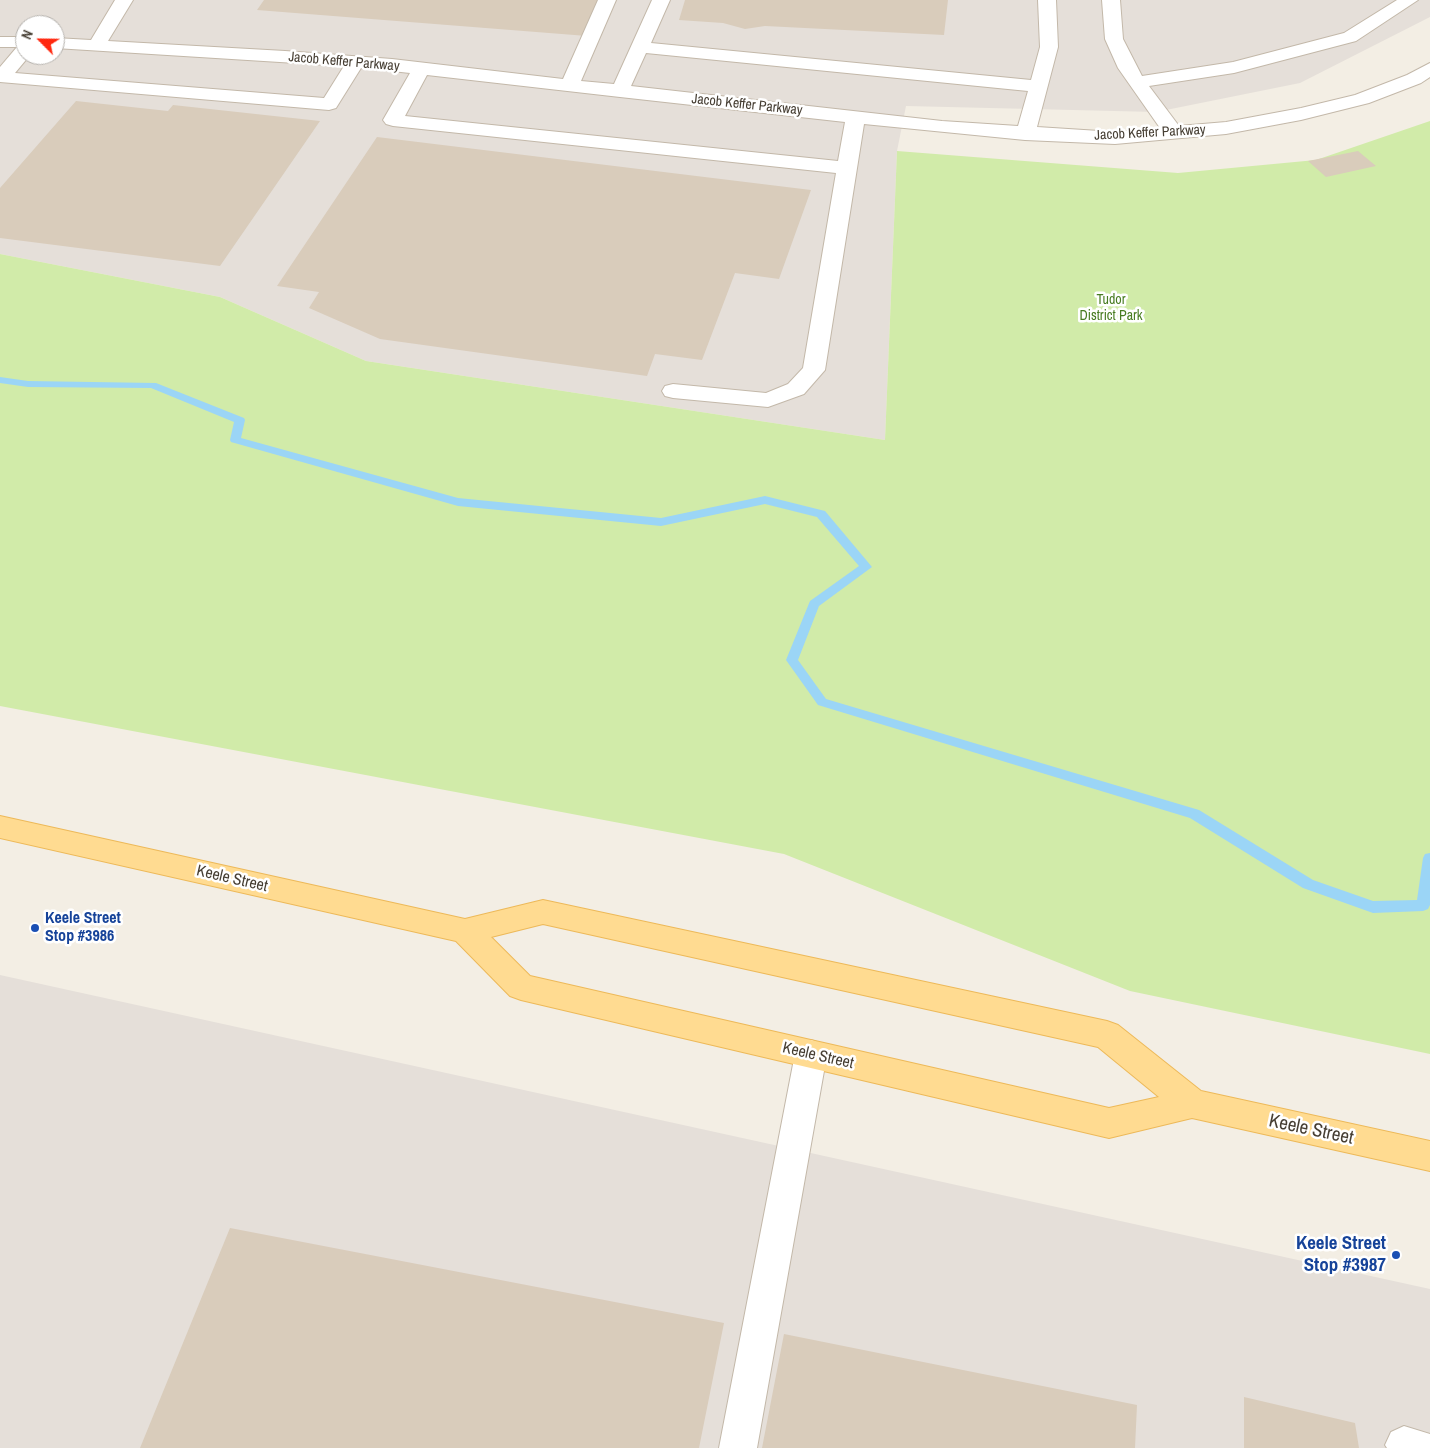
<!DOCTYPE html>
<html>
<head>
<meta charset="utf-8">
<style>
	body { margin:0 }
	#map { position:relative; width:1430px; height:1448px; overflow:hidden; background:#f3eee4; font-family:"Archivo Narrow",sans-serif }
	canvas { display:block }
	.north { position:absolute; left:15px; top:15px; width:50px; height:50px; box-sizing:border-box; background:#fff; border:1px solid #b5b2ad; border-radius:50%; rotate:293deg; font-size:14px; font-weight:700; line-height:20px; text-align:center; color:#463e33 }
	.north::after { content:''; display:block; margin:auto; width:18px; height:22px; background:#ff280f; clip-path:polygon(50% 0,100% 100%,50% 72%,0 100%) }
</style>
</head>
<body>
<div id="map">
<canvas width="1430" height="1448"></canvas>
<div class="north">N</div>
</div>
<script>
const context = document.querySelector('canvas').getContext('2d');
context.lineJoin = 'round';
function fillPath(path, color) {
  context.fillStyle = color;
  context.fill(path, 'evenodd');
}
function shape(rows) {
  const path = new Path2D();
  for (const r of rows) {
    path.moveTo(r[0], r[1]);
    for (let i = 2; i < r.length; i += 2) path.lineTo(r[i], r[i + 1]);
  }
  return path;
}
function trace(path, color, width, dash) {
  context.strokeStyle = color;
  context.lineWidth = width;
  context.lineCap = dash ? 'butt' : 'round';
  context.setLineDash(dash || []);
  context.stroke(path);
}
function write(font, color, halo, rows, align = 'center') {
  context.font = font + ' "Archivo Narrow",sans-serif';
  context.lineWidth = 5;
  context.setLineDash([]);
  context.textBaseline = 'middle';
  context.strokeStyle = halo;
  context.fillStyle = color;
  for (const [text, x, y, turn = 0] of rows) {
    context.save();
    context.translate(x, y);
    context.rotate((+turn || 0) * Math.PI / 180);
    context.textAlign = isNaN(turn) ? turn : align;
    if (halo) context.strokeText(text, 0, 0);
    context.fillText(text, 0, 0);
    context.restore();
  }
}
fillPath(shape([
	[0,0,1430,0,1430,17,1300,83,1156,112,906,106,897,151,885,440,366,361,220,297,0,254],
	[25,25,55,25,55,55,25,55],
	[0,975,1430,1289,1430,1448,0,1448]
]), '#e5dfd9');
fillPath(shape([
	[1430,121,1430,1054,1130,991,784,854,0,706,0,254,220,297,366,361,885,440,897,151,1178,173,1316,160]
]), '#d1eba9');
fillPath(shape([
	[0,377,28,381,156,383,244,418,245,420,241,438,458,498,661,518,765,496,825,511,872,567,819,606,798,660,826,699,1199,810,1313,880,1373,901,1417,900,1423,858,1425,854,1430,853,1430,905,1428,909,1423,911,1373,913,1303,888,1190,818,818,705,786,660,810,601,859,566,817,517,765,504,661,526,458,506,231,442,230,440,234,422,151,388,28,387,0,383,0,377]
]), '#9bd5f6');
fillPath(shape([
	[264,0,602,0,587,36,257,10],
	[685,0,948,0,944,35,765,26,745,29,723,23,679,20],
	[76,101,168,111,173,105,320,121,220,266,0,238,0,188],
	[377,137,811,190,779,279,735,273,702,360,655,354,647,376,380,339,309,308,319,292,277,286],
	[1358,151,1376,166,1326,177,1308,161],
	[230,1228,724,1323,699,1448,140,1448],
	[784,1334,1137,1405,1135,1448,762,1448],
	[1244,1397,1355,1423,1359,1448,1244,1448]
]), '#d9ccbb');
const minor = shape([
	[115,0,133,0,108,41,285,51,392,59,563,79,598,0,616,0,581,81,614,84,652,0,670,0,651,43,1031,80,1040,47,1038,0,1056,0,1058,47,1037,127,1115,132,1160,128,1118,68,1105,39,1102,0,1120,0,1123,39,1142,76,1233,62,1344,33,1397,0,1418,0,1356,41,1234,73,1149,86,1179,126,1226,122,1301,108,1355,95,1407,75,1430,63,1430,77,1421,83,1369,103,1301,120,1226,134,1115,144,1025,140,864,124,825,370,804,394,768,407,673,398,665,396,662,391,665,386,673,384,766,393,788,384,803,368,836,173,393,126,386,124,383,120,410,73,392,71,361,68,336,108,329,110,0,82,0,67,17,47,0,47,0,37,25,37,25,55,30,55,15,73,324,98,344,66,55,48,55,38,91,40,115,0],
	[646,53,1028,91,1018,126,942,121,631,86,646,53],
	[427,75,620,97,845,122,838,161,405,116,427,75],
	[811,1040,822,1044,827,1054,757,1448,719,1448,795,1054,800,1044,811,1040],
	[1404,1426,1430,1434,1430,1448,1387,1448,1385,1445,1391,1432,1404,1426]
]);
const major = shape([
	[0,816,465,919,543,900,1107,1021,1118,1025,1201,1091,1430,1141,1430,1171,1192,1118,1109,1138,521,1000,510,996,456,941,0,838,0,816],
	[543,924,1098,1047,1159,1097,1109,1108,530,976,491,937,543,924]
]);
trace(minor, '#c3b8a9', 2);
trace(major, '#edb959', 2);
fillPath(minor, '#fff');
fillPath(major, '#ffdb91');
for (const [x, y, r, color] of [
	[35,928,5,"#1a4fb4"],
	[1396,1255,5,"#1a4fb4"]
]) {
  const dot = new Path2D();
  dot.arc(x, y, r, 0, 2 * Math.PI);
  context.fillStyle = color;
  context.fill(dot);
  trace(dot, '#fff', 2);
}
write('14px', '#463e33', '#fff', [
	["Jacob Keffer Parkway",344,62,5],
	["Jacob Keffer Parkway",747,105,6],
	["Jacob Keffer Parkway",1150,133,-3]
]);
write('14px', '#487c22', '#fff', [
	["Tudor",1111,300],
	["District Park",1111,316]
]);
write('16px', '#463e33', '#fff', [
	["Keele Street",232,879,13],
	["Keele Street",818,1056,13]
]);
write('bold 16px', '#164399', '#fff', [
	["Keele Street",45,919],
	["Stop #3986",45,937]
], 'left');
write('19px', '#463e33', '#fff', [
	["Keele Street",1311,1130,12]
]);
write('bold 19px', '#164399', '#fff', [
	["Keele Street",1386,1244],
	["Stop #3987",1386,1266]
], 'right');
</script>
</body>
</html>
